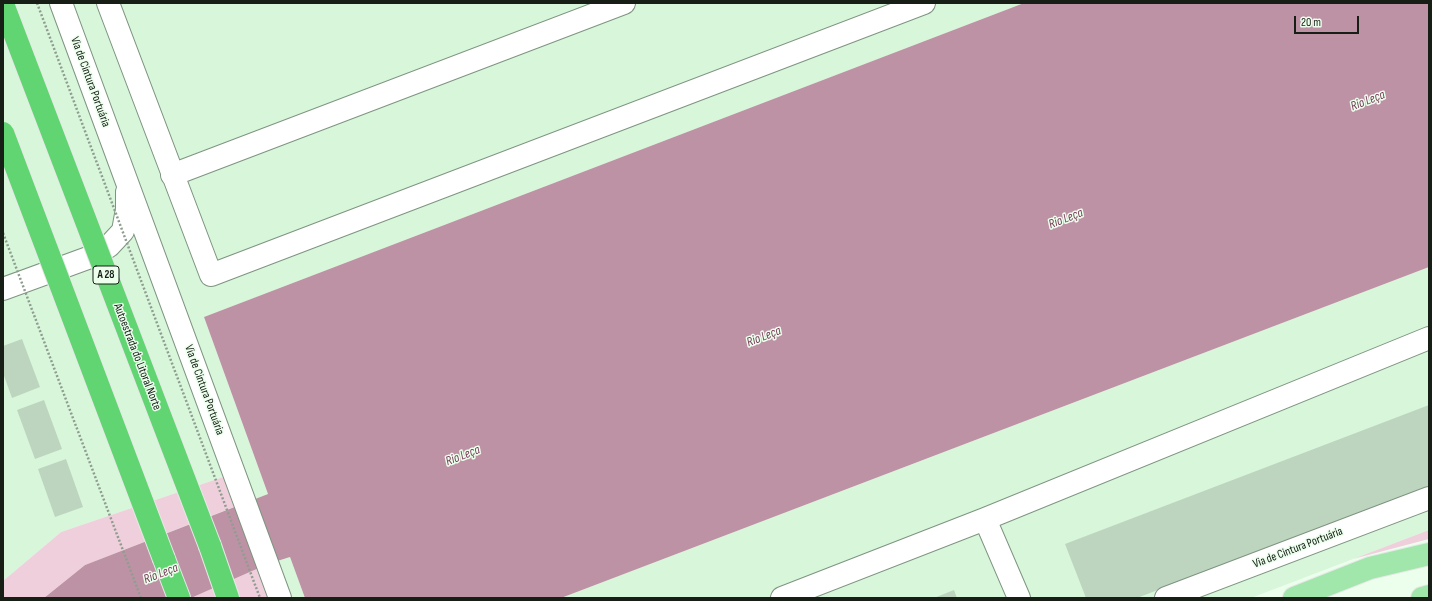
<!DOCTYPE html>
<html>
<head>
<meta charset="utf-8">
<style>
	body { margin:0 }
	#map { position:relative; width:1432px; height:601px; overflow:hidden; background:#ecffed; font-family:"Sofia Sans Condensed",sans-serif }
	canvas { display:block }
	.frame { position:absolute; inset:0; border:4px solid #161e16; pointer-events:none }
	.scale { position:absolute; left:1294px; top:16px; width:65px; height:18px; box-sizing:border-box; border:2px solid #161e16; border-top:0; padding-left:5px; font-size:12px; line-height:14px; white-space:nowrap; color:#161e16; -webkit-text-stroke:3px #ecffed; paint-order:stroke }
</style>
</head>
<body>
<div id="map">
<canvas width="1432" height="601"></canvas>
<div class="frame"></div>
<div class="scale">20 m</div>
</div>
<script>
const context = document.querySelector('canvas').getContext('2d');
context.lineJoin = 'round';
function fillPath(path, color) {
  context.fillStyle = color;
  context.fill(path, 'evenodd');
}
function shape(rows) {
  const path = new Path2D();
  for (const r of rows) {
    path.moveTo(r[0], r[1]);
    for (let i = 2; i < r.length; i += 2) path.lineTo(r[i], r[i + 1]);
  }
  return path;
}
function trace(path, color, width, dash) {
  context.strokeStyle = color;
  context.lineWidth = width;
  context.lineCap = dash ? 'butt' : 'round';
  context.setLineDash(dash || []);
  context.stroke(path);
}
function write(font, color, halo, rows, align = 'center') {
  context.font = font + ' "Sofia Sans Condensed",sans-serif';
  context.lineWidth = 3;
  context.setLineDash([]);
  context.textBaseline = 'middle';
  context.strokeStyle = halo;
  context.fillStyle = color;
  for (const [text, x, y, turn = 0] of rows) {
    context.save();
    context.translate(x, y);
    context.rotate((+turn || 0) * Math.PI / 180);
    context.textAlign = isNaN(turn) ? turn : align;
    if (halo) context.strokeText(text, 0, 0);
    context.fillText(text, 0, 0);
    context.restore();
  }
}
fillPath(shape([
	[3,3,1024,3,204,317,268,494,234,507,223,477,61,532,3,581],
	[1429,267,1429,530,1251,598,561,598],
	[290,557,305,598,270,598,278,561]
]), '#d8f6da');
fillPath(shape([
	[223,477,234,507,85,565,44,598,3,598,3,581,61,532],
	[1429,530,1429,539,1353,559],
	[259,568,270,598,191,598]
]), '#f0cfdd');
fillPath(shape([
	[1024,3,1429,3,1429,267,561,598,305,598,290,557,268,564,191,598,44,598,85,565,268,494,204,317]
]), '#be92a5');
fillPath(shape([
	[22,339,40,387,12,398,3,373,3,346],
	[44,400,62,449,35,459,17,410],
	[1429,405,1429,486,1137,598,1086,598,1065,544],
	[66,459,83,507,55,517,38,469],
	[954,590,957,598,934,598]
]), '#bdd5bf');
const minor = shape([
	[61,3,280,598],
	[108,3,211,275,924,3],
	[172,175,624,3],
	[3,289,96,255,109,246,123,231,127,209,127,192],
	[985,519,1019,598],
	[782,598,985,519,1429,338],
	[1166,598,1429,498]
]);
const major = shape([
	[1294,598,1370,568,1429,554],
	[1422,598,1429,596]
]);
const highway = shape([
	[210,546,228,598],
	[164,559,179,598]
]);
trace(minor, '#7e9480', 24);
trace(major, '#e8e8e8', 24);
trace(highway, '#e8e8e8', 24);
trace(minor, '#fff', 22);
trace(major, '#a1e6ab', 22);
trace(highway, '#62d573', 22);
const highwayBridge = shape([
	[3,4,210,546],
	[3,133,164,559]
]);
trace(highwayBridge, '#e8e8e8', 24, []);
trace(shape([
	[37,3,260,598],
	[3,233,141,598]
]), '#8e9d8f', 2.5, [2, 2]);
trace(highwayBridge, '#62d573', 22);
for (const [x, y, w] of [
	[106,275,26]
]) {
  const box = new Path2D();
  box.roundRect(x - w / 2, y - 9, w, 18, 3);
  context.fillStyle = '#ecffed';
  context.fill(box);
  trace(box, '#161e16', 1);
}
write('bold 11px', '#161e16', null, [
	["A 28",106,275]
]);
write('12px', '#161e16', '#ecffed', [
	["Via de Cintura Portuária",90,82,70],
	["Autoestrada do Litoral Norte",137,357,69],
	["Via de Cintura Portuária",204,390,70],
	["Via de Cintura Portuária",1298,548,-21]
]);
write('italic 13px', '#783d59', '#ecffed', [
	["Rio Leça",1368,101,-21],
	["Rio Leça",1066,219,-21],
	["Rio Leça",764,337,-21],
	["Rio Leça",463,456,-21],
	["Rio Leça",161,574,-21]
]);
</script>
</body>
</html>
